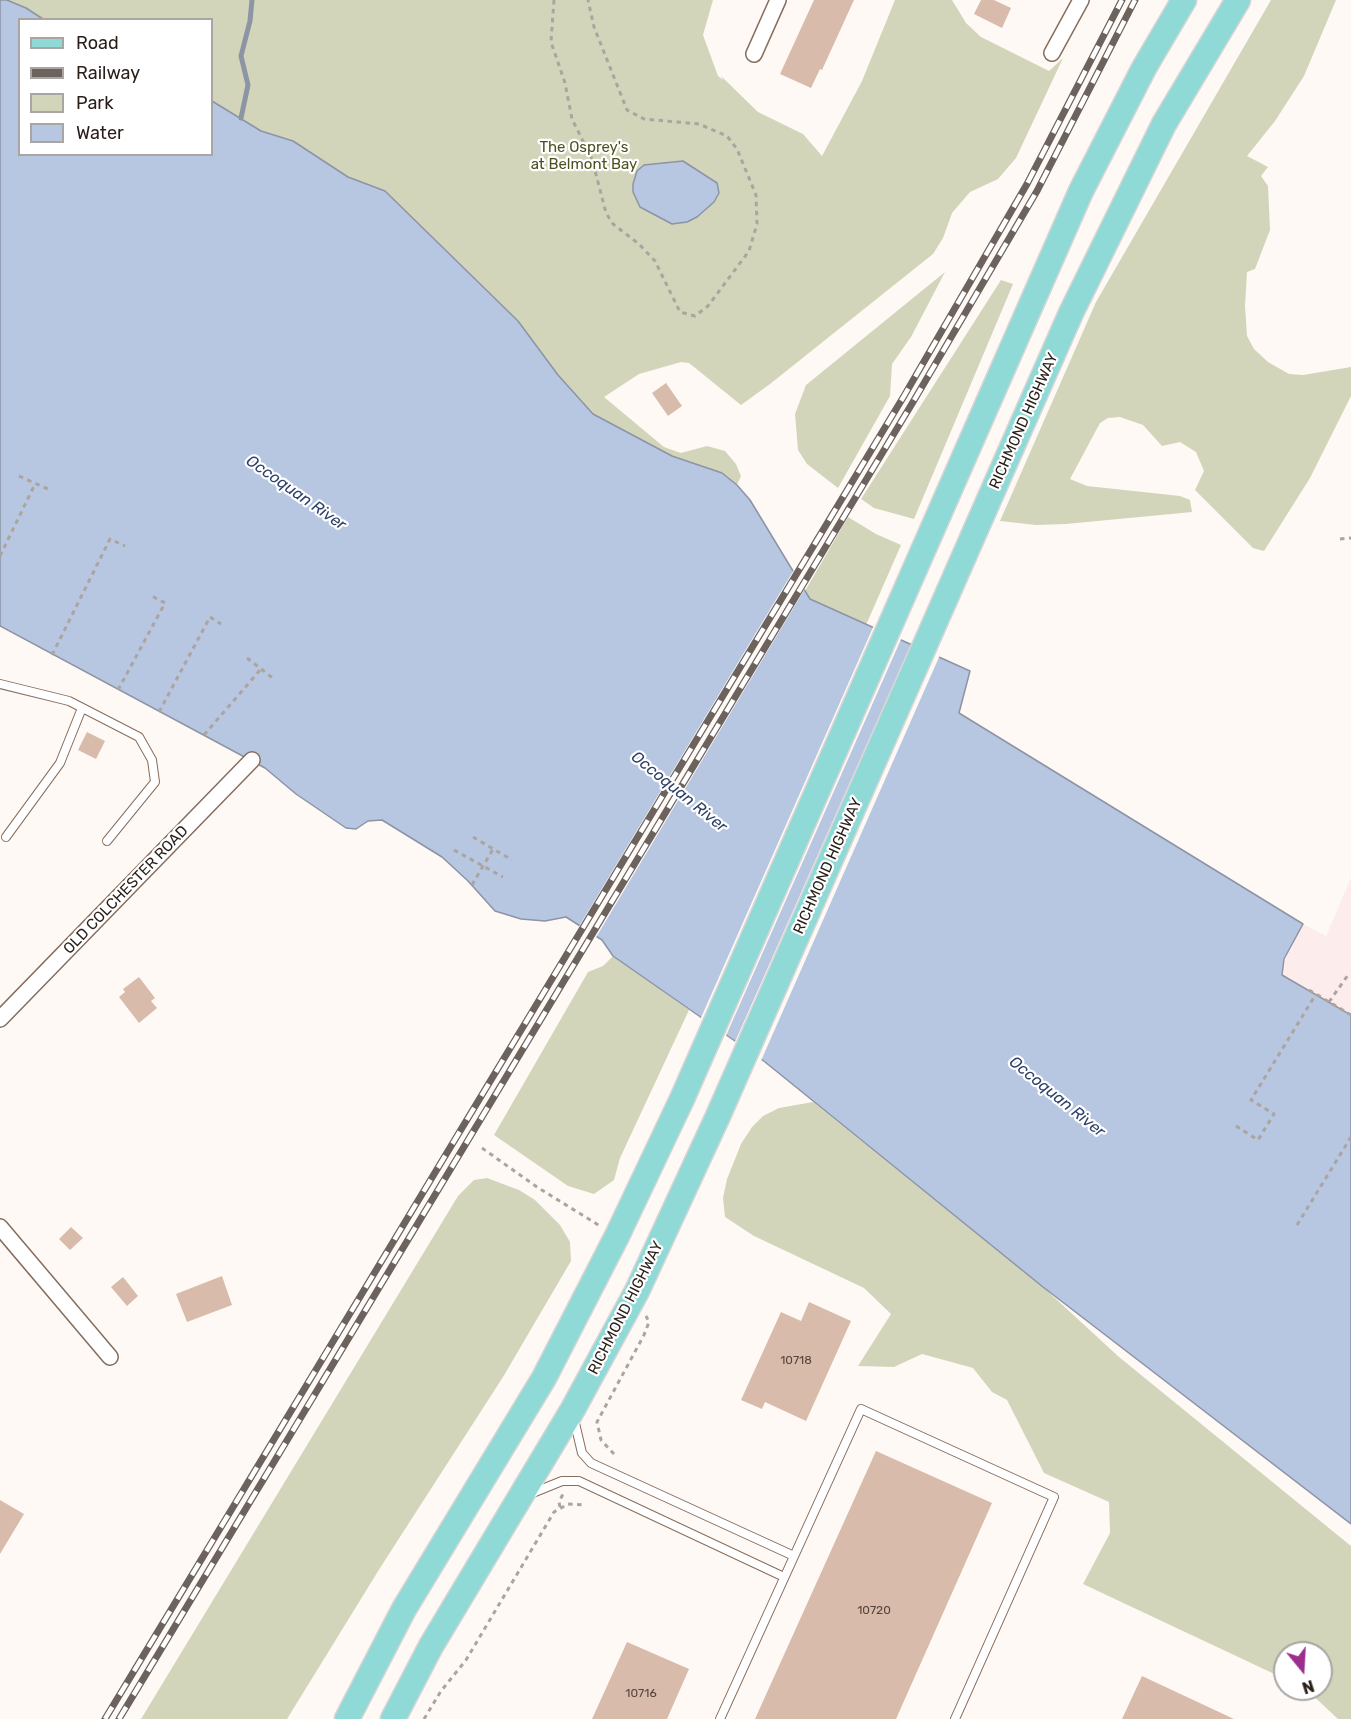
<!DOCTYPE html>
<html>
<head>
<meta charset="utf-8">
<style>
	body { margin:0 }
	#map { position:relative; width:1351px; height:1719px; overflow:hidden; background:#fff9f5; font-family:Rubik,sans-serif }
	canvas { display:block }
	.legend { position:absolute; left:18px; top:18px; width:195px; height:138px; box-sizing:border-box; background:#fff; border:2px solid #a9a5a3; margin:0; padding:8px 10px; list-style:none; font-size:18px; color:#291e18 }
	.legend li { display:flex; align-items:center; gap:12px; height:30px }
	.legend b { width:30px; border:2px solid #a9a5a3 }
	.north { position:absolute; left:1273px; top:1641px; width:60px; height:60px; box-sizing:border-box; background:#fff; border:2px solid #a9a5a3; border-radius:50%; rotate:162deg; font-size:16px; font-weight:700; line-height:24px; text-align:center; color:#291e18 }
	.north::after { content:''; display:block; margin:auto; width:21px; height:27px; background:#9c2e8e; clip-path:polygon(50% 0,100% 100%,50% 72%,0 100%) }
</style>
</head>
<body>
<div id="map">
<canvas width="1351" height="1719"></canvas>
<ul class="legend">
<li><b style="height:8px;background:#8fdad6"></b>Road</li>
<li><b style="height:8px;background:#6c635e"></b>Railway</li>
<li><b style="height:16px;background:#d2d5b9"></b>Park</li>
<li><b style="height:16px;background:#b7c6e1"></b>Water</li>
</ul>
<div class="north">N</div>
</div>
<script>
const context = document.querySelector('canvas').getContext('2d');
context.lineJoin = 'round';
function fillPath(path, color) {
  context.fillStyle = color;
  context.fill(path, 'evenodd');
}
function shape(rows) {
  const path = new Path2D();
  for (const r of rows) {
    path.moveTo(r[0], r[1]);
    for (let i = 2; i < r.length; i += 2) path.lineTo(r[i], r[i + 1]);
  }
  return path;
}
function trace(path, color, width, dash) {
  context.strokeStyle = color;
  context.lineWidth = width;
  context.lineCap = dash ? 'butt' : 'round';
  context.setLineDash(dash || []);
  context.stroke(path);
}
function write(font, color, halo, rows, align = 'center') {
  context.font = font + ' Rubik,sans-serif';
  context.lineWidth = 4.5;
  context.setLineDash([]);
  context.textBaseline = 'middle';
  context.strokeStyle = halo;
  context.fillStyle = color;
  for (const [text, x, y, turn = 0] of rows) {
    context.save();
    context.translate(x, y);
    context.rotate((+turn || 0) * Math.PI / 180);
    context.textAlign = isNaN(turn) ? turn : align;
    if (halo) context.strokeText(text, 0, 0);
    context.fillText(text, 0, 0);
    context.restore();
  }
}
fillPath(shape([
	[1351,878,1351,1015,1282,975,1282,967,1303,924,1326,936]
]), '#fceceb');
fillPath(shape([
	[7,0,713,0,703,35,718,76,723,80,721,76,758,112,803,134,822,156,862,81,895,0,952,0,966,23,981,37,1049,71,1063,58,1016,158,998,179,970,192,952,213,943,238,933,254,770,384,741,405,689,363,681,362,639,374,604,397,664,447,681,453,707,446,725,451,736,464,741,476,737,485,719,472,672,456,593,414,558,375,518,321,385,191,348,177,293,141,261,131,212,101,212,20,43,19,26,8],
	[1271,0,1336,0,1304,76,1275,121,1247,156,1268,167,1261,176,1268,186,1270,230,1255,269,1247,272,1245,306,1247,336,1254,349,1268,362,1289,374,1303,375,1351,367,1351,396,1310,478,1264,551,1253,548,1195,490,1204,471,1196,452,1180,442,1162,446,1143,425,1120,417,1108,418,1100,423,1070,479,1087,486,1180,496,1190,500,1192,512,1066,524,1036,525,1000,521,1096,302],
	[945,272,911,337,892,364,890,396,838,488,807,464,798,450,795,414,806,385],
	[1001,280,1013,284,914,519,874,508,861,499],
	[848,517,876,534,901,545,866,625,810,599,805,591],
	[613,956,689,1010,620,1158,614,1180,594,1194,568,1186,494,1135,588,972,603,966],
	[813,1102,1043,1287,1119,1357,1351,1546,1351,1719,1338,1719,1306,1689,1321,1689,1321,1653,1285,1653,1285,1679,1083,1584,1110,1533,1109,1502,1044,1473,1007,1400,992,1392,973,1368,922,1354,894,1367,858,1366,891,1314,864,1288,754,1236,725,1217,723,1198,727,1179,741,1144,752,1127,763,1116,779,1108],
	[487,1178,519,1190,535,1200,560,1225,570,1242,571,1261,503,1377,380,1568,287,1719,141,1719,458,1196,474,1180]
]), '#d2d5b9');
const water = shape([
	[0,0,7,0,26,8,43,19,20,20,20,154,212,154,212,101,261,131,293,141,348,177,385,191,518,321,558,375,593,414,672,456,722,473,737,485,750,500,810,599,970,671,959,713,1303,924,1284,959,1282,975,1351,1015,1351,1524,1043,1287,765,1062,613,956,602,940,566,917,545,921,521,919,495,911,468,881,442,857,382,820,368,821,356,829,346,828,296,794,265,768,0,626,0,0],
	[683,161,717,183,719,193,714,202,697,217,687,222,672,224,640,207,633,192,633,184,637,171,644,165,683,161]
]);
fillPath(water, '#b7c6e1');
trace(water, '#8c94a5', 1.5);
fillPath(shape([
	[795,568,806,587,595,939,578,928],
	[874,625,902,637,725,1038,700,1020],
	[912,642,940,655,760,1063,734,1044]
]), '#fff9f5');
trace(shape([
	[241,118,248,85,241,56,250,21,252,0]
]), '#8c94a5', 5);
fillPath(shape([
	[814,0,854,0,822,70,820,69,811,88,780,74],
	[981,0,994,0,1011,8,1002,28,974,14],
	[666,383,682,406,668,416,652,393],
	[87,732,105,741,96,759,78,750],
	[139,977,155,998,151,1001,157,1008,139,1023,119,997,125,992,123,989],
	[71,1227,83,1238,70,1250,59,1239],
	[222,1276,232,1305,187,1322,176,1294],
	[123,1277,138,1296,127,1306,111,1287],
	[809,1302,851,1321,806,1421,765,1402,762,1409,741,1400,781,1312,801,1321],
	[876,1451,992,1503,896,1719,755,1719],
	[0,1500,24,1514,0,1554],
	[627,1642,689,1669,667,1719,592,1719],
	[1142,1676,1234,1719,1122,1719]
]), '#d8bbaa');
const service = shape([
	[0,684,69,701,139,737,152,760,155,782,107,841],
	[6,837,60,763,82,708],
	[574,1419,582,1453,591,1463,794,1556],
	[530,1494,562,1481,579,1481,784,1577],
	[720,1719,861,1409,1054,1497,955,1719]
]);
const minor = shape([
	[1052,53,1081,0],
	[754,54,778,0],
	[0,1019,252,760],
	[0,1227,110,1357]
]);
const primary = shape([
	[347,1719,404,1609,544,1378,617,1236,682,1099,1081,191,1144,68,1184,0],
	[393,1719,431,1646,573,1409,637,1291,718,1116,1071,313,1164,124,1238,0]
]);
trace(service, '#876d5d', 10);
trace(minor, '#876d5d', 18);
trace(primary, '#d8d6d5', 27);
trace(shape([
	[554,0,551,42,565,83,572,119,592,159,606,213,613,224,639,244,655,261,680,312,695,316,708,306,749,251,757,224,756,195,737,149,727,136,699,124,644,119,627,110,594,27,588,0],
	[19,476,50,490],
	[1340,539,1351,538],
	[0,556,35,484],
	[52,655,110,539,125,546],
	[247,658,274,679],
	[118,690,165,603,150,595],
	[159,712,210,617,221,624],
	[204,735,261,669],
	[473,837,512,860],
	[454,850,503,877],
	[472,885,493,849],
	[1309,990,1351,1015],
	[1329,1002,1348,975],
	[1236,1126,1258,1140,1274,1114,1251,1100,1316,994],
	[482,1148,537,1187,600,1226],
	[1297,1225,1351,1137],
	[614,1454,601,1440,597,1422,644,1335,649,1322,646,1316],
	[560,1507,559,1502,563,1494],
	[424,1719,441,1691,466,1660,554,1512,568,1504,584,1505]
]), '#aca49f', 3, [4.5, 4.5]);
trace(service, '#fff', 8);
trace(minor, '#fff', 15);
trace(primary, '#8fdad6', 24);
const rail = shape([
	[105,1719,904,396,1027,184,1122,0],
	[119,1719,913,402,1037,191,1135,0]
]);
trace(rail, '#6c635e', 7);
trace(rail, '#fff', 4.5, [14]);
write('12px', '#55453c', null, [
	["10718",796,1361],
	["10720",874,1611],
	["10716",641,1694]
]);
write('15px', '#4e511f', '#fff', [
	["The Osprey's",584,148],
	["at Belmont Bay",584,165]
]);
write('15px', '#291e18', '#fff', [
	["RICHMOND HIGHWAY",1024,421,-66],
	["RICHMOND HIGHWAY",828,866,-66],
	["OLD COLCHESTER ROAD",126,890,-46],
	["RICHMOND HIGHWAY",626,1308,-63]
]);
write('italic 16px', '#2d4168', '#fff', [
	["Occoquan River",296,493,35],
	["Occoquan River",679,792,39],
	["Occoquan River",1057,1097,39]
]);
</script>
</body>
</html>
